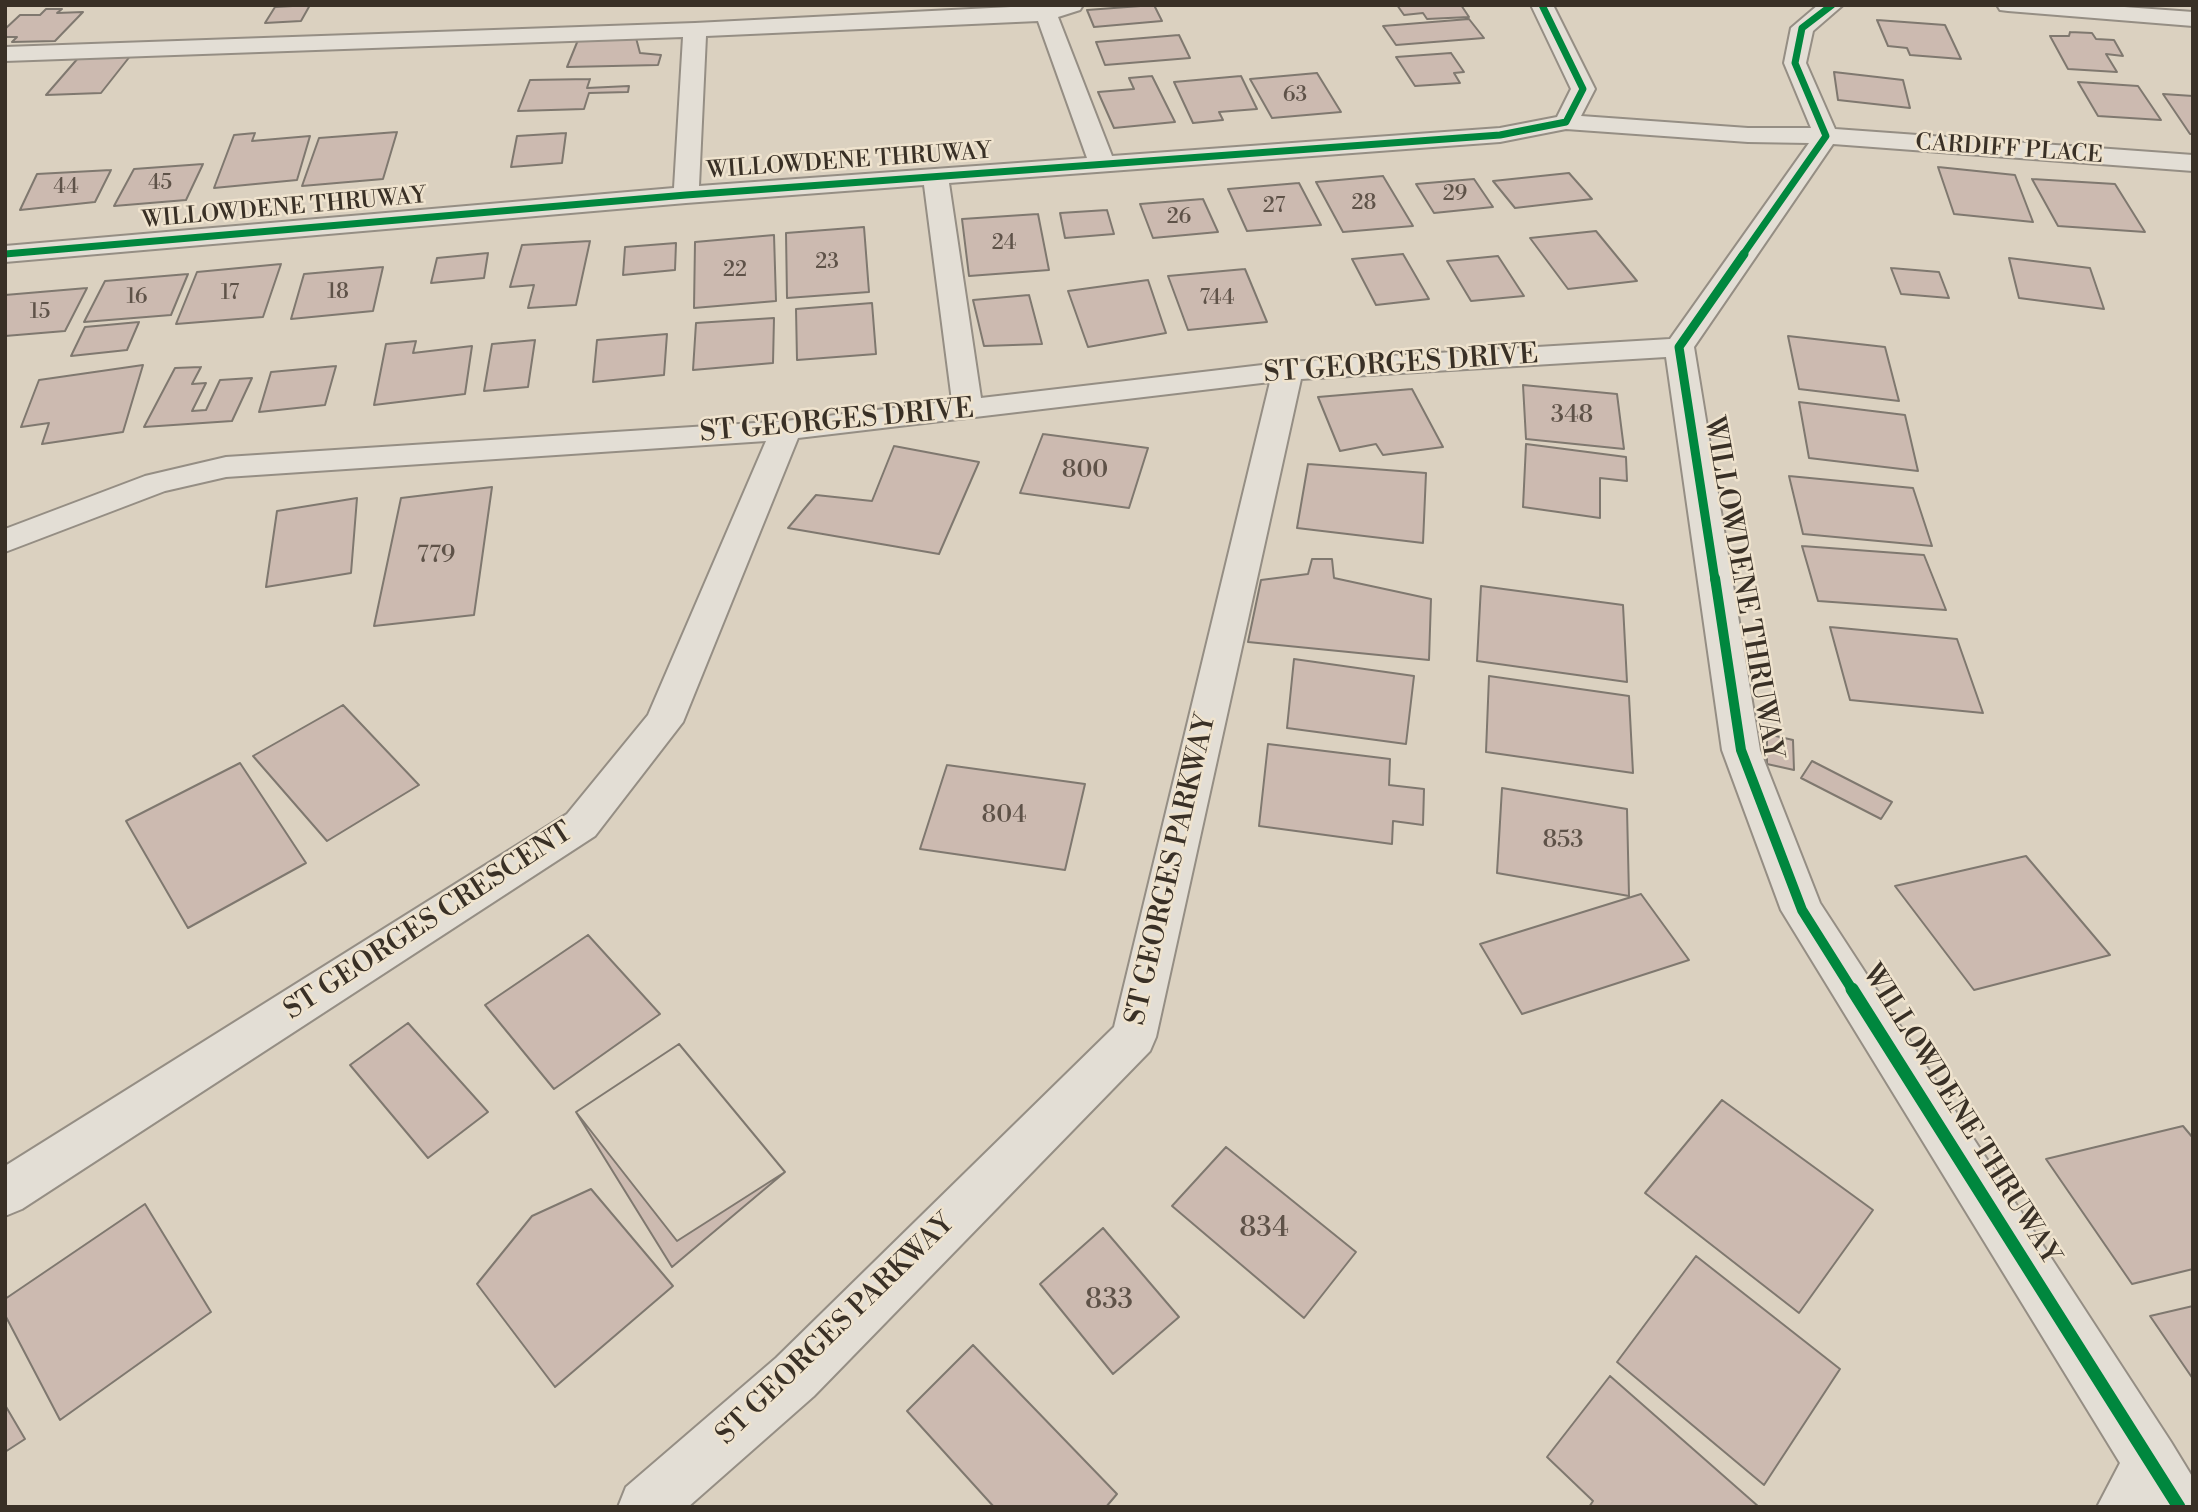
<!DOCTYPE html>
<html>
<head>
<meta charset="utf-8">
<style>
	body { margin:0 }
	#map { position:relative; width:2198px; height:1512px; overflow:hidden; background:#dbd1c0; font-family:"Libre Bodoni",serif }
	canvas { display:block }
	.frame { position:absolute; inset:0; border:7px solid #393026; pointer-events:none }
</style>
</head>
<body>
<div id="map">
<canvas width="2198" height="1512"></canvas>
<div class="frame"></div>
</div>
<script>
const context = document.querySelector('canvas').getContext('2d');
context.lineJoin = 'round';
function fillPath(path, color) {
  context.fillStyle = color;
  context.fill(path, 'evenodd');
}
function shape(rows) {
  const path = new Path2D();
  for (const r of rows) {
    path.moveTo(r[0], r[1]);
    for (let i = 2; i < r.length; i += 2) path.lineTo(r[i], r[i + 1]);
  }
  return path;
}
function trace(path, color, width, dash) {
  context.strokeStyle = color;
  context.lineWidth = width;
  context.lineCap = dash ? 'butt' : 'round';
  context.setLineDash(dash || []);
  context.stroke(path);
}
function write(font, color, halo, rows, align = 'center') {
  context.font = font + ' "Libre Bodoni",serif';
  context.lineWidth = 5;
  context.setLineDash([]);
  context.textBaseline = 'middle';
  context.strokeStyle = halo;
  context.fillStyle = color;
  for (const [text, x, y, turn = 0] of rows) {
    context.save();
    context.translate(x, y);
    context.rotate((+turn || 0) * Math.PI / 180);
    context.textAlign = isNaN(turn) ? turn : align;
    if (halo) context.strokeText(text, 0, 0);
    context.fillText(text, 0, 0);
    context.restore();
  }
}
const building = shape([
	[310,5,301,21,265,23,275,7,310,5],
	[1154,5,1162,21,1094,27,1087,10,1154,5],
	[1397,5,1461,5,1469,17,1427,19,1423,13,1404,15,1397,5],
	[46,9,62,9,57,13,83,12,55,41,12,42,17,37,5,37,5,29,20,15,40,15,46,9],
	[1469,19,1484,38,1396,45,1383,26,1469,19],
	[1877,20,1945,25,1961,59,1910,55,1907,48,1888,46,1877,20],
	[2070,32,2092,33,2096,39,2114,40,2123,56,2106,54,2117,72,2068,69,2050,36,2069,36,2070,32],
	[1179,35,1190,58,1105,65,1096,42,1179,35],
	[636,38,640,53,661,55,658,65,567,67,578,40,636,38],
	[1451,53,1464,72,1454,73,1460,83,1415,86,1396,57,1451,53],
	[131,55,101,93,46,95,79,57,131,55],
	[1834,72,1903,80,1910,108,1838,100,1834,72],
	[1317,73,1341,112,1272,118,1250,79,1317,73],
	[1152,76,1175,122,1114,128,1098,92,1134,89,1129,78,1152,76],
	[1241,76,1257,109,1219,112,1223,120,1193,123,1174,82,1241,76],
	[590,79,587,88,629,86,628,92,589,93,584,109,518,111,530,80,590,79],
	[2078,82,2138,86,2161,120,2098,116,2078,82],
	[2163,94,2193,96,2193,134,2190,134,2163,94],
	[397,132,383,179,302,186,319,138,397,132],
	[255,133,252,141,310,136,297,180,214,188,234,135,255,133],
	[566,133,562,163,511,167,517,136,566,133],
	[203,164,186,200,114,206,134,169,203,164],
	[1938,167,2015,175,2033,222,1954,214,1938,167],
	[111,170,95,202,20,210,37,174,111,170],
	[1569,173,1592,199,1515,208,1493,181,1569,173],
	[1383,176,1413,226,1343,232,1316,182,1383,176],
	[1474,179,1493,207,1434,213,1416,184,1474,179],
	[2032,179,2115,184,2145,232,2058,226,2032,179],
	[1299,183,1321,225,1247,231,1228,189,1299,183],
	[1203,199,1218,232,1153,238,1140,204,1203,199],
	[1107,210,1114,234,1065,238,1060,213,1107,210],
	[1038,214,1049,270,969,276,962,219,1038,214],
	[864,227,869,292,787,298,786,233,864,227],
	[1596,231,1637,281,1568,289,1530,238,1596,231],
	[774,235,776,301,694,308,695,242,774,235],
	[590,241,576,305,528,308,534,285,510,287,522,245,590,241],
	[676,243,675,270,623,275,625,247,676,243],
	[488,253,484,278,431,283,437,258,488,253],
	[1403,254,1429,299,1376,305,1352,259,1403,254],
	[1498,256,1524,296,1471,301,1447,261,1498,256],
	[2009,258,2090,268,2104,309,2019,298,2009,258],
	[281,264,263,317,176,324,197,272,281,264],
	[383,267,373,311,291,319,304,274,383,267],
	[1891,268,1939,272,1949,298,1901,294,1891,268],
	[1245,269,1267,322,1188,330,1168,276,1245,269],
	[188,274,171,315,84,322,105,281,188,274],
	[1148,280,1166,333,1088,347,1068,291,1148,280],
	[87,288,65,331,5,336,5,295,87,288],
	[1029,295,1042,344,984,346,973,300,1029,295],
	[872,303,876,354,797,360,796,309,872,303],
	[774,318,773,363,693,370,696,323,774,318],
	[139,322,127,350,71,356,85,327,139,322],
	[667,334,664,375,593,382,597,340,667,334],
	[1788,336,1885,347,1899,401,1799,389,1788,336],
	[535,340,528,387,484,391,492,344,535,340],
	[416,341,413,353,472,346,465,394,374,405,386,344,416,341],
	[143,365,123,432,42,444,49,423,21,427,39,380,143,365],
	[336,366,325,405,259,412,271,372,336,366],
	[201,367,192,384,206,383,192,411,206,410,220,380,252,378,232,421,144,427,175,368,201,367],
	[1523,385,1617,394,1624,449,1526,439,1523,385],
	[1412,389,1443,447,1383,455,1376,444,1340,451,1318,397,1412,389],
	[1799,402,1905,415,1918,471,1809,458,1799,402],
	[1043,434,1148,448,1129,508,1020,493,1043,434],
	[1526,444,1626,457,1627,481,1600,478,1600,518,1523,507,1526,444],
	[894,446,979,462,939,554,788,528,816,495,872,501,894,446],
	[1308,464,1426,473,1423,543,1297,528,1308,464],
	[1789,476,1913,488,1932,546,1803,534,1789,476],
	[492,487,474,615,374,626,401,498,492,487],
	[357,498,351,573,266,587,277,511,357,498],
	[1802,546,1924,555,1946,610,1818,601,1802,546],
	[1312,559,1332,559,1334,578,1431,599,1429,660,1248,642,1261,580,1308,574,1312,559],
	[1481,586,1623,605,1627,682,1477,661,1481,586],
	[1830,627,1957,639,1983,713,1850,700,1830,627],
	[1294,659,1414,676,1406,744,1287,728,1294,659],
	[1489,676,1629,696,1633,773,1486,752,1489,676],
	[343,705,419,785,327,841,253,756,343,705],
	[1767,734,1793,740,1794,770,1767,764,1767,734],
	[1268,744,1390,759,1389,785,1424,789,1423,825,1393,821,1392,844,1259,826,1268,744],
	[1812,761,1892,802,1881,819,1801,778,1812,761],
	[240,763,306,863,188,928,126,821,240,763],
	[947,765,1085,784,1065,870,920,849,947,765],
	[1502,788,1627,809,1629,896,1497,873,1502,788],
	[2026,856,2110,955,1974,990,1895,886,2026,856],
	[1641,894,1689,960,1522,1014,1480,944,1641,894],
	[588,935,660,1014,554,1089,485,1005,588,935],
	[408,1023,488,1112,428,1158,350,1065,408,1023],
	[679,1044,785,1172,672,1267,576,1112,679,1044],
	[679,1044,785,1172,677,1241,576,1112,679,1044],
	[1722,1100,1873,1210,1799,1313,1645,1193,1722,1100],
	[2183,1126,2193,1138,2193,1269,2132,1284,2046,1159,2183,1126],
	[1226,1147,1356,1252,1304,1318,1172,1206,1226,1147],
	[591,1189,673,1286,555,1387,477,1284,532,1216,591,1189],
	[145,1204,211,1312,60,1420,5,1315,5,1299,145,1204],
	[1103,1228,1179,1317,1113,1374,1040,1284,1103,1228],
	[1696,1256,1840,1369,1764,1485,1617,1362,1696,1256],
	[2193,1306,2193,1379,2150,1316,2193,1306],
	[973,1345,1117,1494,1106,1507,994,1507,907,1411,973,1345],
	[1610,1376,1759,1507,1589,1507,1593,1501,1547,1457,1610,1376],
	[5,1405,25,1439,5,1452,5,1405]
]);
fillPath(building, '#ccbab0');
trace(building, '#7f786f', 2);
const street = shape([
	[1050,5,1083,5,1080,10,1058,17,1112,156,1500,128,1557,117,1571,89,1531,5,1553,5,1595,89,1581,116,1748,128,1811,128,1784,63,1791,28,1818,5,1843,5,1813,31,1806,63,1835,129,2193,155,2193,171,1833,144,1694,347,1760,750,1820,903,2171,1442,2193,1478,2193,1507,2097,1507,2120,1463,1781,910,1722,750,1666,357,1301,379,1156,1037,1150,1051,814,1396,688,1507,618,1507,626,1487,776,1358,1114,1027,1270,382,798,438,683,722,595,836,22,1209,5,1216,5,1166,567,814,648,715,766,441,226,477,165,491,5,552,5,529,145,476,226,457,786,421,952,401,924,185,686,203,5,262,5,246,674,188,683,37,5,61,5,47,695,23,1050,5],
	[1038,21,1087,158,699,186,706,36,1038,21],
	[1566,129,1748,142,1809,143,1670,339,1288,362,981,398,949,183,1500,142,1566,129],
	[1997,5,2097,5,2193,12,2193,26,2008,11,2000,10,1997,5]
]);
trace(street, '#958e84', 4);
fillPath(street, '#e3ded5');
trace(shape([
	[5,254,686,195,1500,135,1566,122,1583,89,1542,5],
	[1742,256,1826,136,1795,63,1802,28,1832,5]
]), '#00873e', 7);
trace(shape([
	[1715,580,1679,347,1744,254]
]), '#00873e', 9);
trace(shape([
	[1715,578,1741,750,1802,910,1853,991]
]), '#00873e', 10);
trace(shape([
	[1852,989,2179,1507]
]), '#00873e', 13);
write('21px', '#5e5248', null, [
	["63",1295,96],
	["45",160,184],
	["44",66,188],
	["29",1455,195],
	["28",1364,204],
	["27",1274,207],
	["26",1179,218],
	["24",1004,244],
	["23",827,263],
	["22",735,271],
	["18",338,293],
	["17",230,294],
	["16",137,298],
	["744",1217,299],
	["15",40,313]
]);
write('23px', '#393026', '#efe3ce', [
	["CARDIFF PLACE",2009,150,4],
	["WILLOWDENE THRUWAY",849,162,-4],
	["WILLOWDENE THRUWAY",284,209,-5]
]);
write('24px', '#5e5248', null, [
	["348",1572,416],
	["800",1085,471],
	["779",436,556],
	["804",1004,816],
	["853",1563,841]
]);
write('28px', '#393026', '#efe3ce', [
	["ST GEORGES DRIVE",1401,365,-4],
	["ST GEORGES DRIVE",837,422,-5],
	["WILLOWDENE THRUWAY",1742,588,80],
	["ST GEORGES PARKWAY",1172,870,-77],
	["ST GEORGES CRESCENT",429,922,-33],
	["WILLOWDENE THRUWAY",1960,1115,58],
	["ST GEORGES PARKWAY",836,1330,-44]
]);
write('28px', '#5e5248', null, [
	["834",1264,1229],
	["833",1109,1301]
]);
</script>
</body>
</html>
